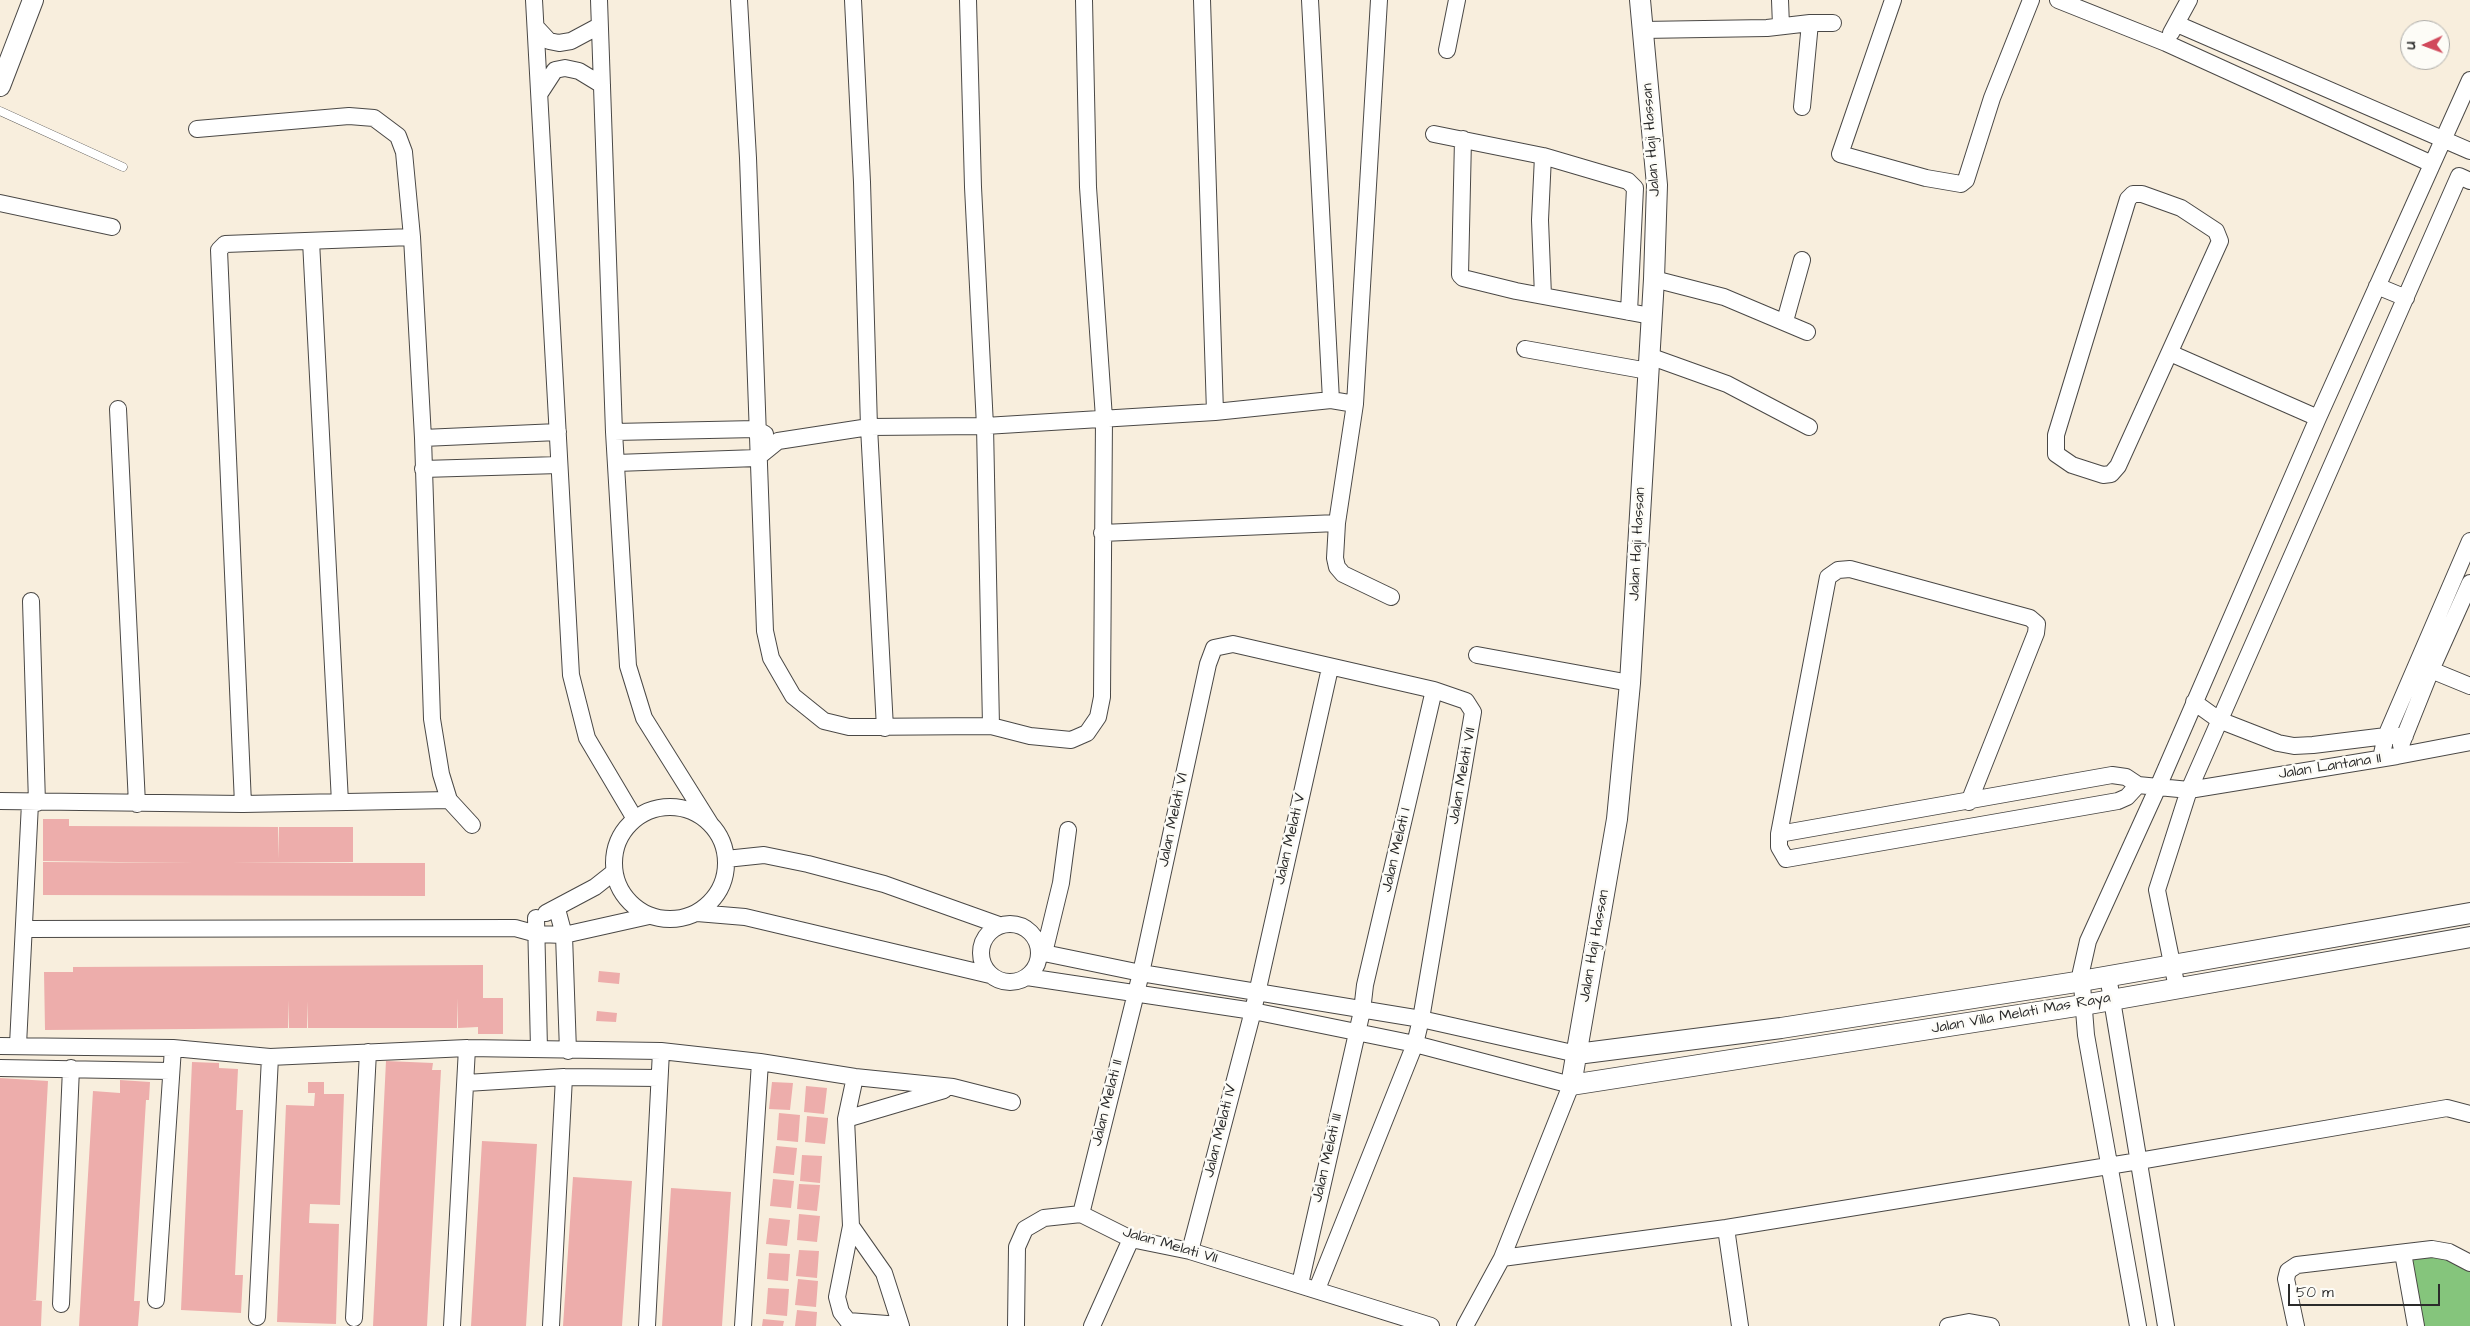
<!DOCTYPE html>
<html>
<head>
<meta charset="utf-8">
<style>
	body { margin:0 }
	#map { position:relative; width:2470px; height:1326px; overflow:hidden; background:#f8eedd; font-family:"Architects Daughter",sans-serif }
	canvas { display:block }
	.north { position:absolute; left:2400px; top:20px; width:50px; height:50px; box-sizing:border-box; background:#fdfcf7; border:1px solid #a9a8a5; border-radius:50%; rotate:268deg; font-size:14px; font-weight:700; line-height:20px; text-align:center; color:#2b2b2b }
	.north::after { content:''; display:block; margin:auto; width:18px; height:22px; background:#d1495b; clip-path:polygon(50% 0,100% 100%,50% 72%,0 100%) }
	.scale { position:absolute; left:2288px; top:1284px; width:152px; height:22px; box-sizing:border-box; border:2px solid #2b2b2b; border-top:0; padding-left:6px; font-size:15px; line-height:18px; white-space:nowrap; color:#2b2b2b; -webkit-text-stroke:4px #fdfcf7; paint-order:stroke }
</style>
</head>
<body>
<div id="map">
<canvas width="2470" height="1326"></canvas>
<div class="north">U</div>
<div class="scale">50 m</div>
</div>
<script>
const context = document.querySelector('canvas').getContext('2d');
context.lineJoin = 'round';
function fillPath(path, color) {
  context.fillStyle = color;
  context.fill(path, 'evenodd');
}
function shape(rows) {
  const path = new Path2D();
  for (const r of rows) {
    if (r.length === 3) {
      path.moveTo(r[0] + r[2], r[1]);
      path.arc(r[0], r[1], r[2], 0, 2 * Math.PI);
      continue;
    }
    path.moveTo(r[0], r[1]);
    for (let i = 2; i < r.length; i += 2) path.lineTo(r[i], r[i + 1]);
  }
  return path;
}
function trace(path, color, width, dash) {
  context.strokeStyle = color;
  context.lineWidth = width;
  context.lineCap = dash ? 'butt' : 'round';
  context.setLineDash(dash || []);
  context.stroke(path);
}
function write(font, color, halo, rows, align = 'center') {
  context.font = font + ' "Architects Daughter",sans-serif';
  context.lineWidth = 5;
  context.setLineDash([]);
  context.textBaseline = 'middle';
  context.strokeStyle = halo;
  context.fillStyle = color;
  for (const [text, x, y, turn = 0] of rows) {
    context.save();
    context.translate(x, y);
    context.rotate((+turn || 0) * Math.PI / 180);
    context.textAlign = isNaN(turn) ? turn : align;
    if (halo) context.strokeText(text, 0, 0);
    context.fillText(text, 0, 0);
    context.restore();
  }
}
fillPath(shape([
	[2432,1249,2470,1268,2470,1326,2416,1326,2403,1253]
]), '#85c57c');
fillPath(shape([
	[43,819,69,819,69,826,278,827,278,859,279,827,353,827,353,862,230,863,425,863,425,896,43,895,43,862,195,863,43,861],
	[483,965,483,998,503,998,503,1034,478,1034,478,1027,458,1028,458,998,457,1028,308,1028,308,1001,307,1028,289,1028,288,1000,288,1028,192,1029,191,1000,192,1029,45,1030,44,972,73,972,73,967],
	[599,971,620,973,619,984,598,982],
	[597,1011,617,1013,616,1022,596,1021],
	[386,1061,433,1063,432,1070,441,1070,427,1326,373,1326],
	[192,1062,219,1063,219,1068,238,1069,236,1110,243,1110,235,1275,243,1275,241,1313,181,1310],
	[0,1078,48,1081,36,1300,31,1300,42,1301,41,1326,0,1326],
	[120,1080,150,1082,149,1100,146,1100,134,1301,140,1301,138,1326,79,1326,93,1091,120,1093],
	[308,1082,324,1082,324,1094,344,1094,340,1205,310,1204,309,1223,339,1224,336,1324,277,1322,286,1105,314,1106,315,1093,308,1093],
	[772,1082,793,1083,790,1110,769,1109],
	[806,1086,827,1088,824,1114,804,1112],
	[779,1113,800,1115,798,1142,777,1140],
	[807,1116,828,1118,825,1144,805,1142],
	[482,1141,537,1144,526,1326,471,1326],
	[776,1146,797,1148,794,1175,773,1173],
	[802,1155,822,1156,820,1183,800,1181],
	[573,1177,632,1181,622,1326,563,1326],
	[773,1179,794,1181,791,1208,770,1206],
	[799,1184,820,1185,817,1211,797,1209],
	[671,1188,731,1192,722,1326,662,1326],
	[799,1214,820,1216,817,1242,797,1240],
	[769,1218,790,1220,787,1246,766,1244],
	[799,1250,819,1251,817,1278,796,1276],
	[769,1253,790,1254,788,1281,767,1279],
	[798,1279,818,1281,816,1307,795,1305],
	[768,1288,789,1289,787,1316,766,1314],
	[797,1310,817,1312,816,1326,795,1326],
	[763,1319,784,1321,783,1326,762,1326]
]), '#edadab');
const service = shape([
	[0,111,123,167]
]);
const minor = shape([
	[534,0,571,675,587,738,635,819],
	[599,0,614,432,628,666,644,718,711,825],
	[739,0,748,158,765,631,771,658,793,696,824,721,849,727,991,726,1030,736,1071,740,1087,733,1098,717,1102,697,1104,418,1088,187,1084,0],
	[853,0,862,182,869,427,885,728],
	[968,0,973,187,985,426,991,726],
	[1202,0,1215,412],
	[1310,0,1331,400],
	[1379,0,1355,404,1337,523,1335,558,1337,567,1343,574,1391,597],
	[1780,0,1781,26],
	[1893,0,1840,154,1926,178,1961,184,1966,180,1992,98,2031,0],
	[2058,0,2166,43,2432,164],
	[2177,24,2470,151],
	[536,27,549,41,559,43,571,41,599,26],
	[1642,30,1767,28,1810,23],
	[2171,33,2189,0],
	[1447,50,1457,0],
	[540,93,555,70,565,68,579,71,602,85],
	[1802,107,1810,23,1833,23],
	[197,129,349,116,374,118,398,136,404,152,412,237,423,438,432,719,441,774,449,800,472,825],
	[1434,134,1543,156,1628,181,1635,188,1629,312],
	[1463,139,1460,275,1463,278,1516,291,1651,316],
	[1543,156,1540,220,1543,296],
	[2133,194,2142,194,2181,208,2216,231,2220,241,2118,466,2111,474,2103,475,2072,465,2056,454,2056,435,2128,199,2133,194],
	[0,203,112,227],
	[311,241,340,802],
	[1654,279,1724,297,1807,332],
	[2377,286,2406,298],
	[1785,321,1802,260],
	[1525,349,1648,371],
	[2170,353,2318,418],
	[1649,356,1727,384,1809,427],
	[118,409,137,804],
	[614,432,756,429,765,434],
	[423,438,558,432],
	[616,463,757,458,778,441,869,427,985,426,1215,412,1331,400,1355,404],
	[423,469,559,465],
	[1102,533,1337,523],
	[31,601,37,803],
	[1477,655,1630,683],
	[2431,670,2470,686],
	[2194,702,2219,720,2278,743,2294,746,2313,745,2386,736,2405,736],
	[2401,745,2431,670,2470,583],
	[2381,758,2386,736,2470,541],
	[0,801,243,804,449,800],
	[1969,802,2036,633,2037,624,2030,618,1850,569,1838,570,1828,577,1779,834,1779,847,1786,859,2118,801,2127,797,2138,785],
	[243,804,219,250,225,244,412,237],
	[670,863,56],
	[1779,834,2112,775,2126,777,2138,785,2189,790,2397,756,2470,742],
	[726,859,764,855,808,864,884,884,999,925],
	[557,909,564,935,568,1051],
	[546,913,595,887,614,872],
	[697,913,745,917,990,975],
	[536,918,539,1049],
	[1010,953,29],
	[25,929,515,928,537,934,564,935,649,916],
	[1039,952,1141,973,1421,1019,1577,1054],
	[1044,953,1061,883,1068,830],
	[2108,976,2166,1326],
	[1027,977,1253,1011,1415,1044,1571,1085,1502,1258,1465,1326],
	[2177,988,2157,890,2189,790,2459,176,2470,181],
	[18,1045,30,803],
	[0,1046,173,1048,270,1057,467,1048,661,1051,760,1062,855,1077,953,1087,1012,1102],
	[0,1068,170,1071],
	[855,1077,846,1119,851,1226,837,1297,841,1312,848,1321,900,1325],
	[466,1083,564,1077,659,1078],
	[846,1119,944,1090],
	[1081,1214,1141,973,1208,664,1214,648,1233,644,1434,690,1466,701,1473,712,1421,1019,1415,1044,1317,1289],
	[851,1226,884,1273,901,1326],
	[1726,1228,1740,1326],
	[1190,1251,1253,1011,1330,668],
	[2403,1253,2416,1326],
	[1502,1258,1726,1228,2139,1161,2447,1108,2470,1114],
	[1300,1284,1362,1011,1365,985,1434,690],
	[156,1300,173,1048],
	[61,1304,71,1068],
	[257,1317,270,1057],
	[354,1318,368,1052],
	[452,1326,467,1048],
	[551,1326,564,1077],
	[647,1326,661,1051],
	[743,1326,760,1062],
	[1016,1326,1017,1247,1025,1229,1044,1218,1081,1214,1131,1239,1190,1251,1431,1326],
	[1092,1326,1131,1239],
	[1948,1326,1969,1322,1991,1326],
	[2138,1326,2086,1035,2081,972,2088,941,2158,787,2318,418,2470,80],
	[2296,1326,2286,1279,2288,1271,2297,1265,2432,1249,2449,1252,2470,1263]
]);
const tertiary = shape([
	[1640,0,1657,185,1654,279,1630,683,1617,819,1571,1085,2083,1005,2470,937],
	[0,86,33,0],
	[1577,1054,1781,1028,2070,983,2470,913]
]);
trace(service, '#4a4846', 9);
trace(minor, '#4a4846', 18);
trace(tertiary, '#4a4846', 22);
trace(service, '#fff', 8);
trace(minor, '#fff', 16);
trace(tertiary, '#fff', 20);
write('15px', '#2b2b2b', '#fdfcf7', [
	["Jalan Haji Hassan",1652,140,-94],
	["Jalan Haji Hassan",1638,544,-87],
	["Jalan Lantana II",2330,767,-9],
	["Jalan Melati VII",1463,776,-80],
	["Jalan Melati VI",1174,820,-78],
	["Jalan Melati V",1291,839,-77],
	["Jalan Melati I",1397,850,-77],
	["Jalan Haji Hassan",1595,946,-80],
	["Jalan Villa Melati Mas Raya",2021,1014,-10],
	["Jalan Melati II",1108,1103,-76],
	["Jalan Melati IV",1221,1131,-76],
	["Jalan Melati III",1328,1158,-77],
	["Jalan Melati VII",1170,1246,16]
]);
</script>
</body>
</html>
